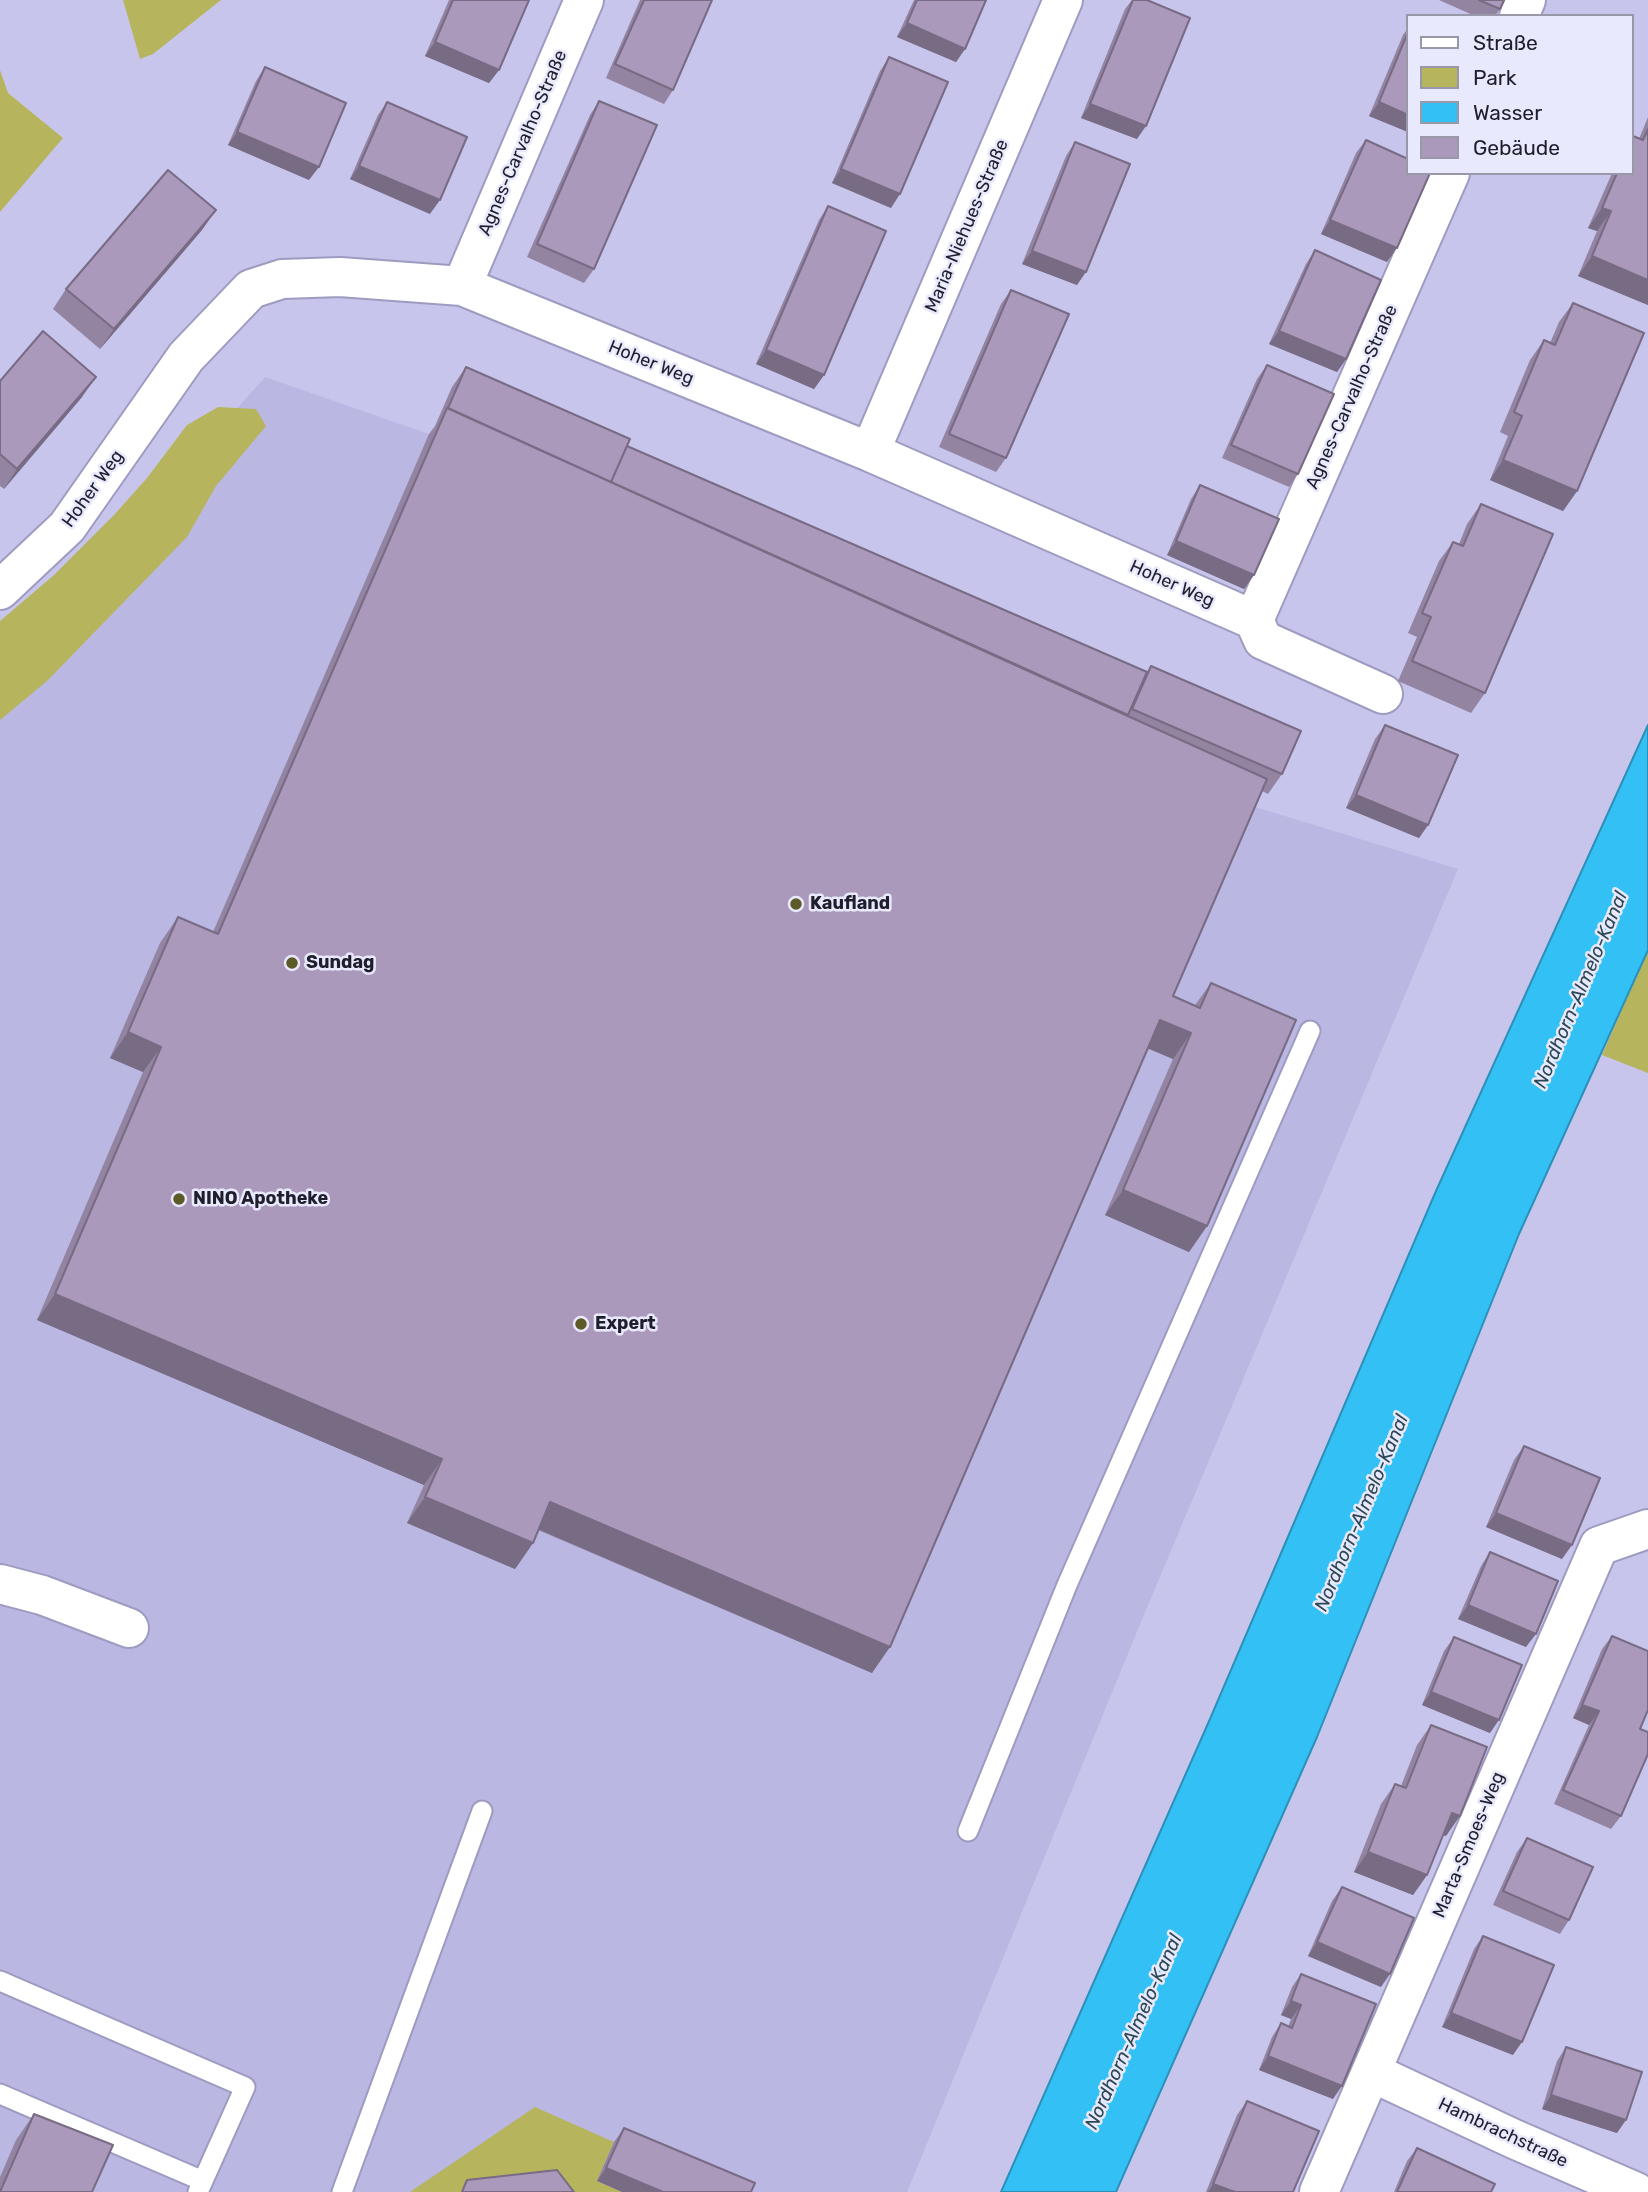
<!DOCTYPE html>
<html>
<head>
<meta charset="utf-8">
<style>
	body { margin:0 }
	#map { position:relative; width:1648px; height:2192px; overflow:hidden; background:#c8c5ed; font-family:Rubik,sans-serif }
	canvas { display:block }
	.legend { position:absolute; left:1406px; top:14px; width:228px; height:161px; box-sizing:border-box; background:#e9e9fd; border:2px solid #9898a9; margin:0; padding:9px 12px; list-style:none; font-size:21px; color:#1f1e2c }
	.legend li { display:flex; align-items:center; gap:14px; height:35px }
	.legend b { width:35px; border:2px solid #9898a9 }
</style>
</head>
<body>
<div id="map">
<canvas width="1648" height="2192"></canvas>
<ul class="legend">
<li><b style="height:9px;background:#fff"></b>Straße</li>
<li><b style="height:19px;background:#b6b55e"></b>Park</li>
<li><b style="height:19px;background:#33c1f5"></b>Wasser</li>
<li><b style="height:19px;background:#ab99bc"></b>Gebäude</li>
</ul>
</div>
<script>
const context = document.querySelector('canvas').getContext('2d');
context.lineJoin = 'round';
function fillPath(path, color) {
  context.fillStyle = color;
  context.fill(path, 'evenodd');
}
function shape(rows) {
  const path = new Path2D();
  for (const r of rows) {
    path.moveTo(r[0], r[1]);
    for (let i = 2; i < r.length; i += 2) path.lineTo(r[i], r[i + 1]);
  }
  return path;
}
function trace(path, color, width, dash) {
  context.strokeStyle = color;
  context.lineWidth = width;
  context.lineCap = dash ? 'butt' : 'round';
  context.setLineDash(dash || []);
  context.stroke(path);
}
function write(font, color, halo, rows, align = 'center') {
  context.font = font + ' Rubik,sans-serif';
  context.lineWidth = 5;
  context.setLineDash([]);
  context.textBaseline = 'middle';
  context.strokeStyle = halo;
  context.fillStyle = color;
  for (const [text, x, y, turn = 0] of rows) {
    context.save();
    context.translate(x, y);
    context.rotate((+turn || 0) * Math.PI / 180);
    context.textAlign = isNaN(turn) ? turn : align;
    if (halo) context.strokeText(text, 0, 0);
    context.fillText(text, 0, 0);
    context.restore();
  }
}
fillPath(shape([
	[265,377,429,434,1249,805,1458,869,1141,1622,907,2192,0,2192,0,668,14,658]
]), '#bab7e3');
fillPath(shape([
	[123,0,221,0,153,54,140,59],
	[0,70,8,93,63,138,0,212],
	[218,407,256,409,266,426,216,486,187,537,47,681,0,720,0,621,54,575,114,515,147,478,187,425],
	[1648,950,1648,1073,1602,1055],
	[535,2107,614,2142,597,2181,622,2192,410,2192]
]), '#b6b55e');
const water = shape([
	[1648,725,1648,950,1519,1234,1317,1737,1116,2192,1001,2192,1210,1719,1436,1191,1648,725]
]);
fillPath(water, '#33c1f5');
trace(water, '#2d90b9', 2);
const lane = shape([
	[968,1831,1067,1585,1310,1031],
	[0,1981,245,2087,198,2192],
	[0,2094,203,2181],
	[342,2192,482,1811]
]);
const street = shape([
	[1519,16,1526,0],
	[462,286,584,0],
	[870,452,1063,0],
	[0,590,67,527,186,357,251,289,282,279,340,277,462,286,870,452,1254,620,1263,640,1383,694],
	[1254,620,1450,173],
	[0,1584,42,1595,129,1628],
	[1371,2072,1514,2139,1636,2192],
	[1319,2192,1599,1546,1648,1529]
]);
trace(lane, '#9e9bc0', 23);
trace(street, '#9e9bc0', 42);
trace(lane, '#fff', 19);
trace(street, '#fff', 38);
fillPath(shape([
	[449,0,529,0,499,70,489,83,425,56],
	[640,0,712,0,673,90,664,104,606,78],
	[914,0,986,0,965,49,956,62,897,37],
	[1132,0,1147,0,1137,139,1081,118,1125,9],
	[1439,0,1504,0,1500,9,1495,16,1475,16],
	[1408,28,1408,132,1369,116,1403,35],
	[889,57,891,208,832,183,880,71],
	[265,67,309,180,228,145,256,81],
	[599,101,594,269,584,283,527,257,590,115],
	[387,102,430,214,350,179,378,115],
	[1648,117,1648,305,1578,276,1597,231,1588,228,1612,173,1632,173,1639,139],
	[1366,140,1387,262,1321,234,1356,153],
	[1075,142,1077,285,1022,264,1066,156],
	[828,206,824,375,814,389,756,364,819,220],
	[202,230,100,349,53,309,66,289],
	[1315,250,1346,359,1337,372,1269,344,1306,264],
	[1011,290,1006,458,996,472,939,447,1001,304],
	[1573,303,1577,491,1563,511,1490,480,1508,436,1500,432,1530,360,1544,340,1550,343,1559,322],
	[1267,365,1298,474,1289,487,1222,458,1257,379],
	[466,367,627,446,1147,672,1151,666,1282,774,1268,794,1262,791,1173,996,1195,1005,1211,983,1207,1226,1189,1252,1105,1215,1173,1059,1148,1048,872,1673,538,1530,533,1543,515,1569,407,1523,424,1485,37,1320,143,1072,110,1058,160,943,178,917,213,932,429,434,435,426,452,387],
	[0,381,82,397,4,489,0,486],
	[1200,485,1254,575,1244,589,1167,555,1191,499],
	[1481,504,1485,693,1471,713,1398,681,1417,637,1408,633,1439,561,1453,542,1459,544,1467,524],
	[1385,725,1428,825,1419,838,1346,808,1375,739],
	[1524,1446,1562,1559,1486,1527,1514,1460],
	[1490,1552,1526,1647,1458,1619,1481,1566],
	[1612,1636,1640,1729,1621,1816,1611,1829,1554,1804,1589,1725,1573,1718,1602,1649],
	[1454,1637,1490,1733,1422,1705,1444,1651],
	[1431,1725,1446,1836,1443,1835,1427,1875,1413,1895,1354,1872,1381,1804,1395,1784,1401,1786,1417,1745],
	[1527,1838,1569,1920,1560,1934,1493,1905,1517,1852],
	[1342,1887,1381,1987,1308,1956,1332,1901],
	[1483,1936,1513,2055,1442,2027,1474,1949],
	[1301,1974,1333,2099,1259,2070,1272,2037,1281,2023,1288,2027,1291,2019,1281,2015,1292,1987],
	[1566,2047,1617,2133,1542,2109,1557,2061],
	[1247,2101,1293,2192,1206,2192,1237,2115],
	[34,2114,0,2192,0,2177,16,2140],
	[624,2128,751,2192,597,2181,614,2142],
	[1417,2148,1491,2192,1394,2192,1407,2161]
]), '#9384a2');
fillPath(shape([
	[907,23,965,49,956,62,897,37],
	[435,42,499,70,489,83,425,56],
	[1379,102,1408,115,1408,132,1369,116],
	[1090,104,1146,126,1137,139,1081,118],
	[237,132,319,167,309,180,228,145],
	[359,166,440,200,430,214,350,179],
	[841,169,900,194,891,208,832,183],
	[1602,208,1611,211,1597,231,1588,228],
	[216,210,202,230,100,349,114,329],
	[1330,220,1397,248,1387,262,1321,234],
	[1032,251,1086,272,1077,285,1022,264],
	[1592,256,1648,280,1648,305,1578,276],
	[1279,331,1346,359,1337,372,1269,344],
	[766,350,824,375,814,389,756,364],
	[96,377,82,397,4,489,17,469],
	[1503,460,1577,491,1563,511,1490,480],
	[1176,541,1254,575,1244,589,1167,555],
	[1356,795,1428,825,1419,838,1346,808],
	[1160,1020,1191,1033,1173,1059,1142,1046],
	[128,1032,161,1047,143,1072,110,1058],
	[1123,1190,1207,1226,1189,1252,1105,1215],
	[55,1294,442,1459,424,1485,37,1320],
	[425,1497,533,1543,515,1569,407,1523],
	[550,1502,890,1647,872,1673,533,1527],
	[1496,1513,1572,1545,1562,1559,1486,1527],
	[1468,1605,1536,1634,1526,1647,1458,1619],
	[1431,1692,1499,1720,1490,1733,1422,1705],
	[1582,1705,1599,1711,1589,1725,1573,1718],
	[1452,1813,1460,1816,1446,1836,1438,1833],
	[1368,1852,1427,1875,1413,1895,1354,1872],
	[1317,1942,1390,1974,1381,1987,1308,1956],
	[1291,2001,1301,2005,1291,2019,1281,2015],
	[1451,2013,1522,2042,1513,2055,1442,2027],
	[1268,2056,1342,2086,1333,2099,1259,2070],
	[1551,2095,1626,2120,1617,2133,1542,2109],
	[606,2168,663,2192,622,2192,597,2181],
	[1213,2184,1235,2192,1208,2192]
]), '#786b84');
const building = shape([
	[453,0,529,0,499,70,435,42,453,0],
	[644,0,712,0,673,90,615,64,644,0],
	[917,0,986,0,965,49,907,23,917,0],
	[1133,0,1147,0,1190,18,1146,126,1090,104,1133,0],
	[1479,0,1504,0,1500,9,1479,0],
	[1408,32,1408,115,1379,102,1408,32],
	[889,57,948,82,900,194,841,169,889,57],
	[265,67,346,103,319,167,237,132,265,67],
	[599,101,657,125,594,269,537,244,599,101],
	[387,102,467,137,440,200,359,166,387,102],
	[1648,129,1648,280,1592,256,1611,211,1602,208,1617,173,1632,173,1633,136,1643,140,1648,129],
	[1366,140,1408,159,1408,173,1430,173,1397,248,1330,220,1366,140],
	[1075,142,1130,164,1086,272,1032,251,1075,142],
	[168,170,216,210,114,329,66,289,168,170],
	[828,206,886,231,824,375,766,350,828,206],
	[1315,250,1381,280,1346,359,1279,331,1315,250],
	[1011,290,1069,314,1006,458,949,434,1011,290],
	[1573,303,1644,333,1577,491,1503,460,1522,416,1514,412,1544,340,1555,345,1573,303],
	[43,331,96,377,17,469,0,454,0,381,43,331],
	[1267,365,1334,394,1298,474,1231,445,1267,365],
	[466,367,630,439,611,482,448,408,466,367],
	[447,408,1267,779,1173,996,1200,1008,1211,983,1296,1020,1207,1226,1123,1190,1191,1033,1160,1020,890,1647,550,1502,533,1543,425,1497,442,1459,55,1294,161,1047,128,1032,178,917,218,934,447,408],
	[627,446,1147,672,1128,715,611,482,627,446],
	[1200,485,1279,519,1254,575,1176,541,1200,485],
	[1481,504,1553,534,1485,693,1412,661,1431,617,1422,613,1453,542,1463,546,1481,504],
	[1151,666,1301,731,1282,774,1132,709,1151,666],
	[1385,725,1458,755,1428,825,1356,795,1385,725],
	[1524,1446,1600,1478,1572,1545,1496,1513,1524,1446],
	[1490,1552,1558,1581,1536,1634,1468,1605,1490,1552],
	[1612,1636,1648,1651,1648,1710,1640,1729,1648,1732,1648,1754,1621,1816,1563,1790,1599,1711,1582,1705,1612,1636],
	[1454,1637,1522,1665,1499,1720,1431,1692,1454,1637],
	[1431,1725,1487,1747,1460,1816,1452,1813,1427,1875,1368,1852,1395,1784,1406,1788,1431,1725],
	[1527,1838,1593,1867,1569,1920,1503,1891,1527,1838],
	[1342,1887,1414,1918,1390,1974,1317,1942,1342,1887],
	[1483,1936,1554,1965,1522,2042,1451,2013,1483,1936],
	[1301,1974,1376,2004,1342,2086,1268,2056,1281,2023,1292,2028,1301,2005,1291,2001,1301,1974],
	[1566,2047,1642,2072,1626,2120,1551,2095,1566,2047],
	[1247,2101,1319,2131,1293,2192,1235,2192,1213,2184,1247,2101],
	[34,2114,113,2145,92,2192,0,2192,34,2114],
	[624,2128,755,2183,751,2192,663,2192,606,2168,624,2128],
	[1417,2148,1495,2184,1491,2192,1397,2192,1417,2148],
	[557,2170,574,2192,462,2192,467,2180,557,2170]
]);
fillPath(building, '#ab99bc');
trace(building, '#786b84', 2);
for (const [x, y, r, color] of [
	[796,904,7,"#5c5b28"],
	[292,963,7,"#5c5b28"],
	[179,1199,7,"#5c5b28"],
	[581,1324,7,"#5c5b28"]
]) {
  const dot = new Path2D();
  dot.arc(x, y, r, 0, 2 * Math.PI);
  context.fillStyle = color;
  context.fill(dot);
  trace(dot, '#e9e9fd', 2.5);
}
write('18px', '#1f1e2c', '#e9e9fd', [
	["Agnes-Carvalho-Straße",523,143,-67],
	["Maria-Niehues-Straße",967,226,-67],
	["Hoher Weg",651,363,22],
	["Agnes-Carvalho-Straße",1352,397,-66],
	["Hoher Weg",93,489,-54],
	["Hoher Weg",1172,584,24],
	["Marta-Smoes-Weg",1469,1845,-67],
	["Hambrachstraße",1503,2133,25]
]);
write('bold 18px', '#1f1e2c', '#e9e9fd', [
	["Kaufland",810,904],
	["Sundag",306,963],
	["NINO Apotheke",193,1199],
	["Expert",595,1324]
], 'left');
write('italic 19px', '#2c4855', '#e9e9fd', [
	["Nordhorn-Almelo-Kanal",1581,990,-67],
	["Nordhorn-Almelo-Kanal",1362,1513,-67],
	["Nordhorn-Almelo-Kanal",1134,2032,-66]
]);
</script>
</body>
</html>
